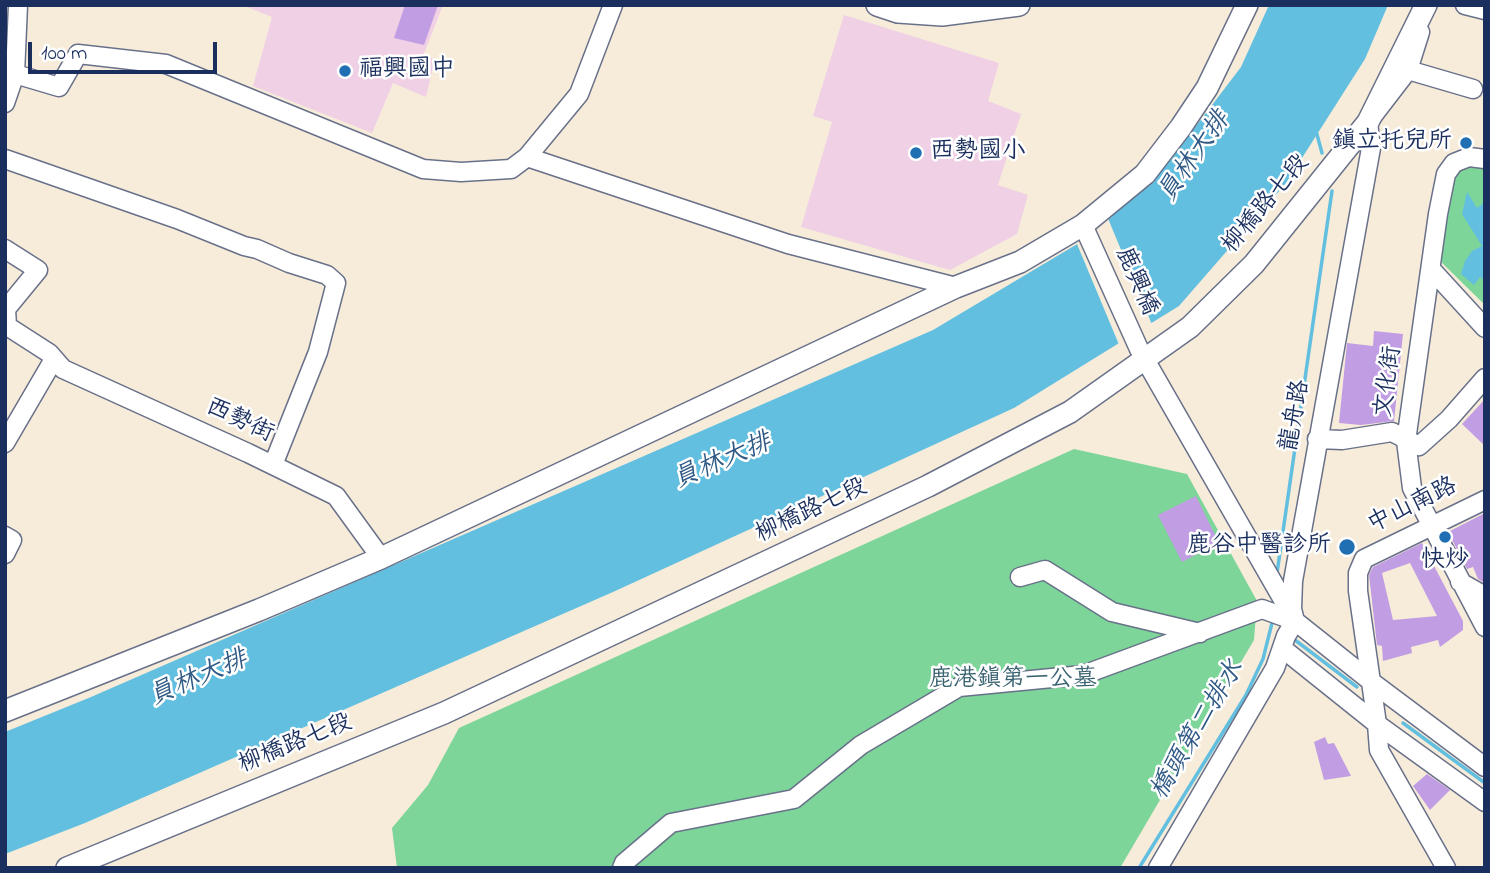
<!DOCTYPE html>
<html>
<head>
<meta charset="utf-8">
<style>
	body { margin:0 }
	#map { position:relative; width:1490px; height:873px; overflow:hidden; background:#f7ecda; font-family:"Indie Flower",sans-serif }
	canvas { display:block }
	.frame { position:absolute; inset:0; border:7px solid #1b2f5e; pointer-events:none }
	.scale { position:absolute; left:28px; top:42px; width:189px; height:32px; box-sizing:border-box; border:4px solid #1b2f5e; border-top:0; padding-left:9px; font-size:21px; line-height:24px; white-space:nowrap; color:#1b2f5e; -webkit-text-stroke:5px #fff; paint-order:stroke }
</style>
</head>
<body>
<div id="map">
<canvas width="1490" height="873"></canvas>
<div class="frame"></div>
<div class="scale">100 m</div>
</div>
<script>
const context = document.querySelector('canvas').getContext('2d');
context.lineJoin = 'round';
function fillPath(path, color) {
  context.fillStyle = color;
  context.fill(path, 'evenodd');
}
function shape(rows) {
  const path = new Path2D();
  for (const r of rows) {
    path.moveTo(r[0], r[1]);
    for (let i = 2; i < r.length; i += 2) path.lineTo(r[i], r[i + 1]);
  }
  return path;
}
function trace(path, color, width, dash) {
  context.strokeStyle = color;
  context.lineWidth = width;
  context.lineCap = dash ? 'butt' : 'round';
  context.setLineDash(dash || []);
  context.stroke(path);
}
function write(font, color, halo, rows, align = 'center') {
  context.font = font + ' "Indie Flower","LXGW WenKai TC",sans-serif';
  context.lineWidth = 5;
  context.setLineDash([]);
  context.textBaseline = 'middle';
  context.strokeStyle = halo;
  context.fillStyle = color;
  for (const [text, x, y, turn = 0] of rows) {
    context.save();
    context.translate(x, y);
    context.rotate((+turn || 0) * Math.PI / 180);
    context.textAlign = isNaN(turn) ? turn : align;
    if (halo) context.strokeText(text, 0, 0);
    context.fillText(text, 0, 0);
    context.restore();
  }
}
fillPath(shape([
	[242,5,443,5,423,56,435,59,426,97,393,83,372,133,253,86,272,17],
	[844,15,999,63,988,101,1021,114,998,185,1028,195,1017,234,950,270,801,227,832,122,813,116]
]), '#f0d0e5');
fillPath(shape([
	[1476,166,1485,167,1485,305,1440,261,1451,183,1459,171],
	[1074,449,1187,474,1257,601,1254,640,1120,868,397,868,392,828,428,785,459,728]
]), '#7dd599');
fillPath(shape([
	[1269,5,1388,5,1365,59,1286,183,1179,306,1014,408,613,592,85,823,5,854,5,732,91,697,933,330,1094,234,1174,155,1241,67],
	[1467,192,1477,208,1485,202,1485,281,1480,277,1474,285,1461,274,1465,261,1472,251,1482,246,1462,214]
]), '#62bfe0');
fillPath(shape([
	[1107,216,1153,327,1120,347,1077,244]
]), '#f7ecda');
trace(shape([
	[1316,131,1322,153],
	[1277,573,1332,191],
	[1295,640,1357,687],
	[1403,723,1485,783],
	[1139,868,1246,695,1263,659,1273,619]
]), '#62bfe0', 3.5);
fillPath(shape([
	[405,5,438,5,424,45,394,38],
	[1374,331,1403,334,1394,421,1361,425,1339,423,1347,343,1373,346],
	[1485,399,1485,446,1462,424],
	[1196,496,1219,543,1182,562,1158,515],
	[1485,513,1485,583,1478,579,1473,567,1467,569,1448,532],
	[1422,543,1463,621,1463,630,1440,647,1438,640,1411,647,1412,653,1383,661,1382,646,1377,645,1369,575,1373,567],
	[1410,563,1437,616,1393,620,1382,573],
	[1325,737,1328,744,1334,743,1351,776,1324,780,1314,742],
	[1427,774,1450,790,1430,810,1413,786]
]), '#c19de3');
const minor = shape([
	[1465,5,1485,10],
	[1420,32,1408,70,1368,122,1371,148,1293,581,1292,609,1295,621,1373,683,1485,767],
	[1408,70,1473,89],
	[5,78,15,74,59,87,78,54,166,64,423,169,461,172,511,169,527,157,788,244,956,287],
	[5,103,15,74,18,5],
	[527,157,579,94,613,5],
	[5,159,177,219,244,246,257,249,289,263,327,275,336,283,318,352,273,465],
	[1485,159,1469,157,1454,163,1446,174,1438,214,1406,441,1412,488,1485,627],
	[1083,225,1139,349,1290,612],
	[5,249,38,270,6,309,7,326,49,353,63,369,248,453,336,496,381,558],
	[1431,269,1485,328],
	[1317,439,1342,440,1392,432,1419,446,1449,419,1485,378],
	[5,443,54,359],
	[1485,500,1364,559,1358,573,1358,591,1377,724,1485,802],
	[5,536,12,540,5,554],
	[1020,577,1045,570,1112,612,1200,633],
	[1460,582,1485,596],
	[1282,648,1377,724,1379,750,1446,868],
	[622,868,624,863,671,823,794,799,861,745,959,687,1083,675,1262,609,1295,621],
	[1158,868,1275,668,1286,636,1295,621]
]);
const major = shape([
	[877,5,898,12,942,15,1019,5],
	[5,711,259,610,381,558,956,287,1020,262,1083,225,1145,174,1181,127,1207,88,1247,5],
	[67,868,444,713,928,486,1070,412,1190,327,1254,264,1368,122,1426,5]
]);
trace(minor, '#687189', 21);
trace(major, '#687189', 24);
trace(minor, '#fff', 18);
trace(major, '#fff', 21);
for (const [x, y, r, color] of [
	[345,71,7,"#1f6fb2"],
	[1466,143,7,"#1f6fb2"],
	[916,153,7,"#1f6fb2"],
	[1445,537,7,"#1f6fb2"],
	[1347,547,9,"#1f6fb2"]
]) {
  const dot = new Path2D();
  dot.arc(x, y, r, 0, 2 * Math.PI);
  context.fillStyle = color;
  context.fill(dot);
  trace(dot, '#fff', 2.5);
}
write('24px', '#1b2f5e', '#fff', [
	["福興國中",359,71],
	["鎮立托兒所",1452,143,"right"],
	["西勢國小",930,153],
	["鹿谷中醫診所",1331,547,"right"],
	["快炒",1445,562,"center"]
], 'left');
write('24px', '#1b2f5e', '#fff', [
	["柳橋路七段",1267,205,-50],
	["鹿興橋",1135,282,66],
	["文化街",1390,382,-82],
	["龍舟路",1297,416,-80],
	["西勢街",239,422,25],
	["中山南路",1413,507,-26],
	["柳橋路七段",812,512,-25],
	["柳橋路七段",296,745,-22]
]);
write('24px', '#386170', '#fff', [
	["鹿港鎮第一公墓",1013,681]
]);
write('italic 26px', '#305a85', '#fff', [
	["員林大排",1196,158,-55],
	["員林大排",723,463,-23],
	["員林大排",199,680,-23],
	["橋頭第二排水",1199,731,-59]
]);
</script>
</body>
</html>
